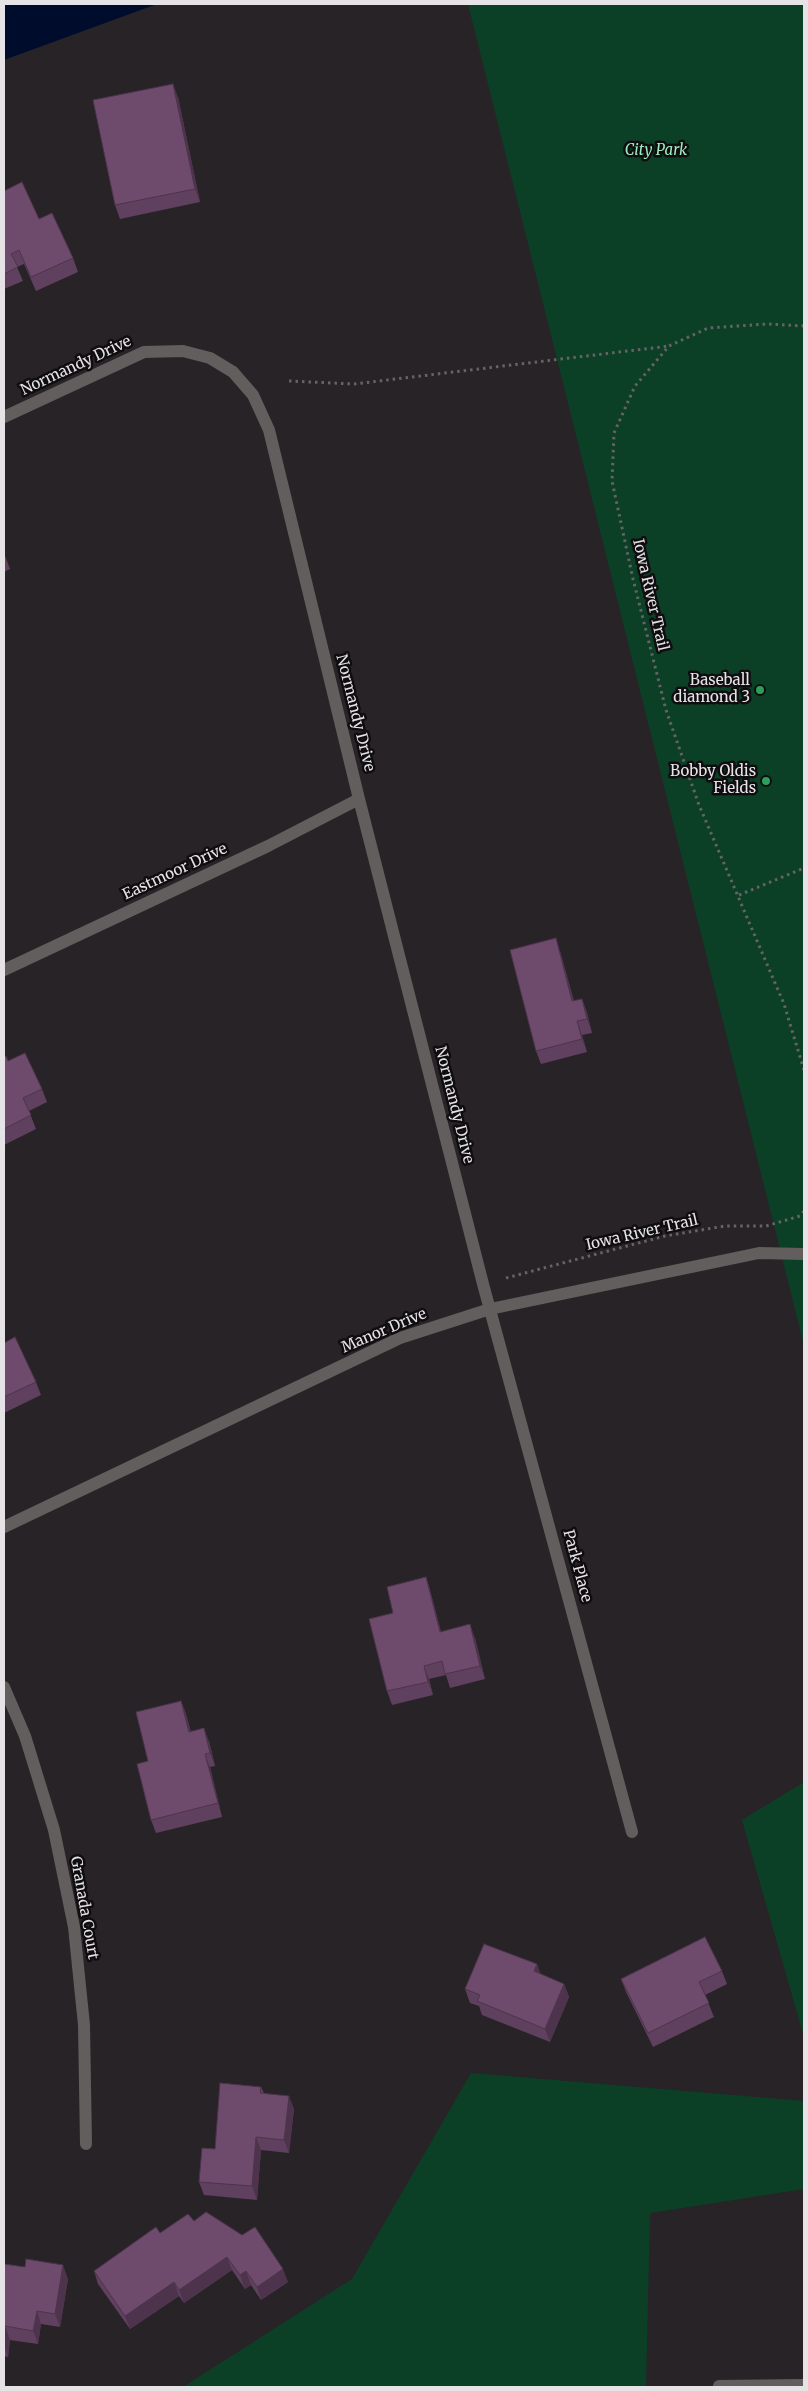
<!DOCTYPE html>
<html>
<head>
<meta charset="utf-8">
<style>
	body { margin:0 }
	#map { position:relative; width:808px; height:2391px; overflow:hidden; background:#282327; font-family:Merriweather,serif }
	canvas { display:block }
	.frame { position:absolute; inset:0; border:5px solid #e5e3e5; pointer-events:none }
</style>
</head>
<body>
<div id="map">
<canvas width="808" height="2391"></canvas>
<div class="frame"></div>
</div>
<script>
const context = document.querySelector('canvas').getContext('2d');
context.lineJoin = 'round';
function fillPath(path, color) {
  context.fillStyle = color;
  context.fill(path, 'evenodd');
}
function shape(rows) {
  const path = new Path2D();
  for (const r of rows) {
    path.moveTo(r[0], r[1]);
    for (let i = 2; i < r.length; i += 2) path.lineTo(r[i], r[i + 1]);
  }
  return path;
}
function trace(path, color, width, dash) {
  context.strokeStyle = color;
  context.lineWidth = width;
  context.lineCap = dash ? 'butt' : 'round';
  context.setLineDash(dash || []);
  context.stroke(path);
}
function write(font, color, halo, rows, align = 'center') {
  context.font = font + ' Merriweather,serif';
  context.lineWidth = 5;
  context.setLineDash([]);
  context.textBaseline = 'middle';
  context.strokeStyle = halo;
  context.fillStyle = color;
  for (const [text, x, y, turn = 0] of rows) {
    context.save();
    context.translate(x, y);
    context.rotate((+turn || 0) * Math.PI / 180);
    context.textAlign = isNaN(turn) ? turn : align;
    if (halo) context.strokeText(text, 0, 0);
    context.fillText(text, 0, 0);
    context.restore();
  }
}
fillPath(shape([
	[468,4,804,4,804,1345],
	[804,1782,804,2037,742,1820],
	[471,2073,804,2101,804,2189,650,2213,646,2387,183,2387,352,2279]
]), '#0b4027');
fillPath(shape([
	[4,4,157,4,4,60]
]), '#000c2c');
trace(shape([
	[804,326,767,324,708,328,669,346,635,386,614,433,612,481,633,579,666,710,699,805,784,1004,804,1070],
	[289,381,354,384,669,346],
	[739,895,804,868],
	[506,1278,665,1236,725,1226,766,1226,800,1216,804,1211]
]), '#666266', 3, [2.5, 4]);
trace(shape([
	[490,1309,759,1253,804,1254]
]), '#615e5d', 12);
trace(shape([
	[4,417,144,352,183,351,210,358,233,372,253,395,269,430,359,799,483,1284,632,1832],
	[4,970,268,846,359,799],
	[4,1527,400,1338,490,1309],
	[4,1687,25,1736,54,1830,74,1927,84,2025,86,2144],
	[719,2386,804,2385]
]), '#615e5d', 12);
fillPath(shape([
	[178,97,200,202,120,219,115,205],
	[4,191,39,219,73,258,78,272,36,291,24,264,17,267,23,281,4,289],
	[4,553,10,569,4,572],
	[560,951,574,1001,582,999,587,1013,592,1033,582,1035,587,1052,541,1064,536,1051],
	[4,1057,8,1061,42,1089,47,1102,29,1111,36,1129,4,1145],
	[4,1343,36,1382,41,1395,4,1413],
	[426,1577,430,1590,441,1632,475,1638,485,1679,450,1688,446,1675,429,1679,433,1695,392,1705,387,1691,393,1613],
	[181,1701,186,1714,191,1732,209,1741,215,1766,210,1767,222,1817,156,1833,151,1820],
	[537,1964,540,1974,564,1984,569,1997,550,2042,482,2015,479,2006,470,2003,465,1989],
	[722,1971,727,1984,705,1995,714,2017,653,2047,626,1992,621,1979],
	[261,2087,264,2093,294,2109,289,2153,261,2150,257,2200,204,2195,199,2182],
	[194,2221,288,2282,261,2300,251,2285,245,2289,232,2270,184,2303,179,2296,130,2329,98,2284,94,2271,160,2233],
	[4,2264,68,2279,60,2327,41,2324,38,2344,10,2340,8,2357,4,2356]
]), '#5f405e');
fillPath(shape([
	[173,84,178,97,200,202,195,189],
	[556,938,560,951,577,1015,572,1001],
	[582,999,587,1013,592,1033,587,1019],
	[577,1021,582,1035,587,1052,582,1039],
	[426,1577,430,1590,445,1646,440,1632],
	[470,1624,475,1638,485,1679,480,1666],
	[424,1666,429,1679,433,1695,428,1682],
	[181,1701,186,1714,194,1745,189,1732],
	[204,1728,209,1741,215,1766,210,1753],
	[205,1754,210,1767,222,1817,218,1803],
	[537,1964,542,1978,534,1971],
	[564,1984,569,1997,550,2042,545,2029],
	[289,2096,294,2109,289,2153,284,2140],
	[256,2137,261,2150,257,2200,252,2186],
	[227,2257,232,2270,184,2303,179,2290],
	[63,2265,68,2279,60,2327,55,2314],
	[283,2269,288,2282,261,2300,257,2287],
	[246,2271,251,2285,245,2289,240,2275],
	[174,2282,179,2296,130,2329,125,2316],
	[37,2311,41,2324,38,2344,33,2331],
	[5,2326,10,2340,8,2357,4,2346,4,2336]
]), '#4d344c');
const building = shape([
	[173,84,195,189,115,205,93,100,173,84],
	[22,182,39,219,52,213,73,258,31,277,19,250,11,254,18,267,4,274,4,191,22,182],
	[556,938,572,1001,582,999,587,1019,577,1021,582,1039,536,1051,510,950,556,938],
	[25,1053,42,1089,23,1098,31,1115,4,1129,4,1057,6,1056,8,1061,25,1053],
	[15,1337,36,1382,4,1397,4,1343,15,1337],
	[426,1577,440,1632,470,1624,480,1666,445,1674,442,1661,424,1666,428,1682,387,1691,369,1619,393,1613,387,1587,426,1577],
	[181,1701,189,1732,204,1728,210,1753,205,1754,218,1803,151,1820,137,1764,148,1761,136,1712,181,1701],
	[705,1937,722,1971,699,1982,709,2003,648,2033,621,1979,705,1937],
	[484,1944,537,1964,534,1971,564,1984,545,2029,477,2001,480,1995,465,1989,484,1944],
	[220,2083,261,2087,260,2093,289,2096,284,2140,256,2137,252,2186,199,2182,202,2148,215,2149,220,2083],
	[206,2212,242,2235,255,2227,283,2269,257,2287,246,2271,240,2275,227,2257,179,2290,174,2282,125,2316,94,2271,156,2227,160,2233,188,2214,194,2221,206,2212],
	[26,2259,63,2265,55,2314,37,2311,33,2331,5,2326,4,2336,4,2264,25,2267,26,2259]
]);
fillPath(building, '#6e4b6d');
trace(building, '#4d344c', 1);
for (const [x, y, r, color] of [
	[760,690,5,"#2e9e5b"],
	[766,781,5,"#2e9e5b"]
]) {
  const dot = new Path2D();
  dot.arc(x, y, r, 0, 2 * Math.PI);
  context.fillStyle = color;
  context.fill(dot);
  trace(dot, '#0f0d0f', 2);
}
write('italic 15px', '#9fedbf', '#0f0d0f', [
	["City Park",656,151]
]);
write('15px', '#e5e3e5', '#0f0d0f', [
	["Normandy Drive",76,366,-25],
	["Iowa River Trail",650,595,77],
	["Normandy Drive",355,713,76],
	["Eastmoor Drive",175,872,-25],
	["Normandy Drive",454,1105,76],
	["Iowa River Trail",642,1233,-13],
	["Manor Drive",384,1331,-23],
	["Park Place",577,1566,75],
	["Granada Court",84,1908,80]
]);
write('15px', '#e5e3e5', '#0f0d0f', [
	["Baseball",750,681],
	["diamond 3",750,698],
	["Bobby Oldis",756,772],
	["Fields",756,789]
], 'right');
</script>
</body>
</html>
